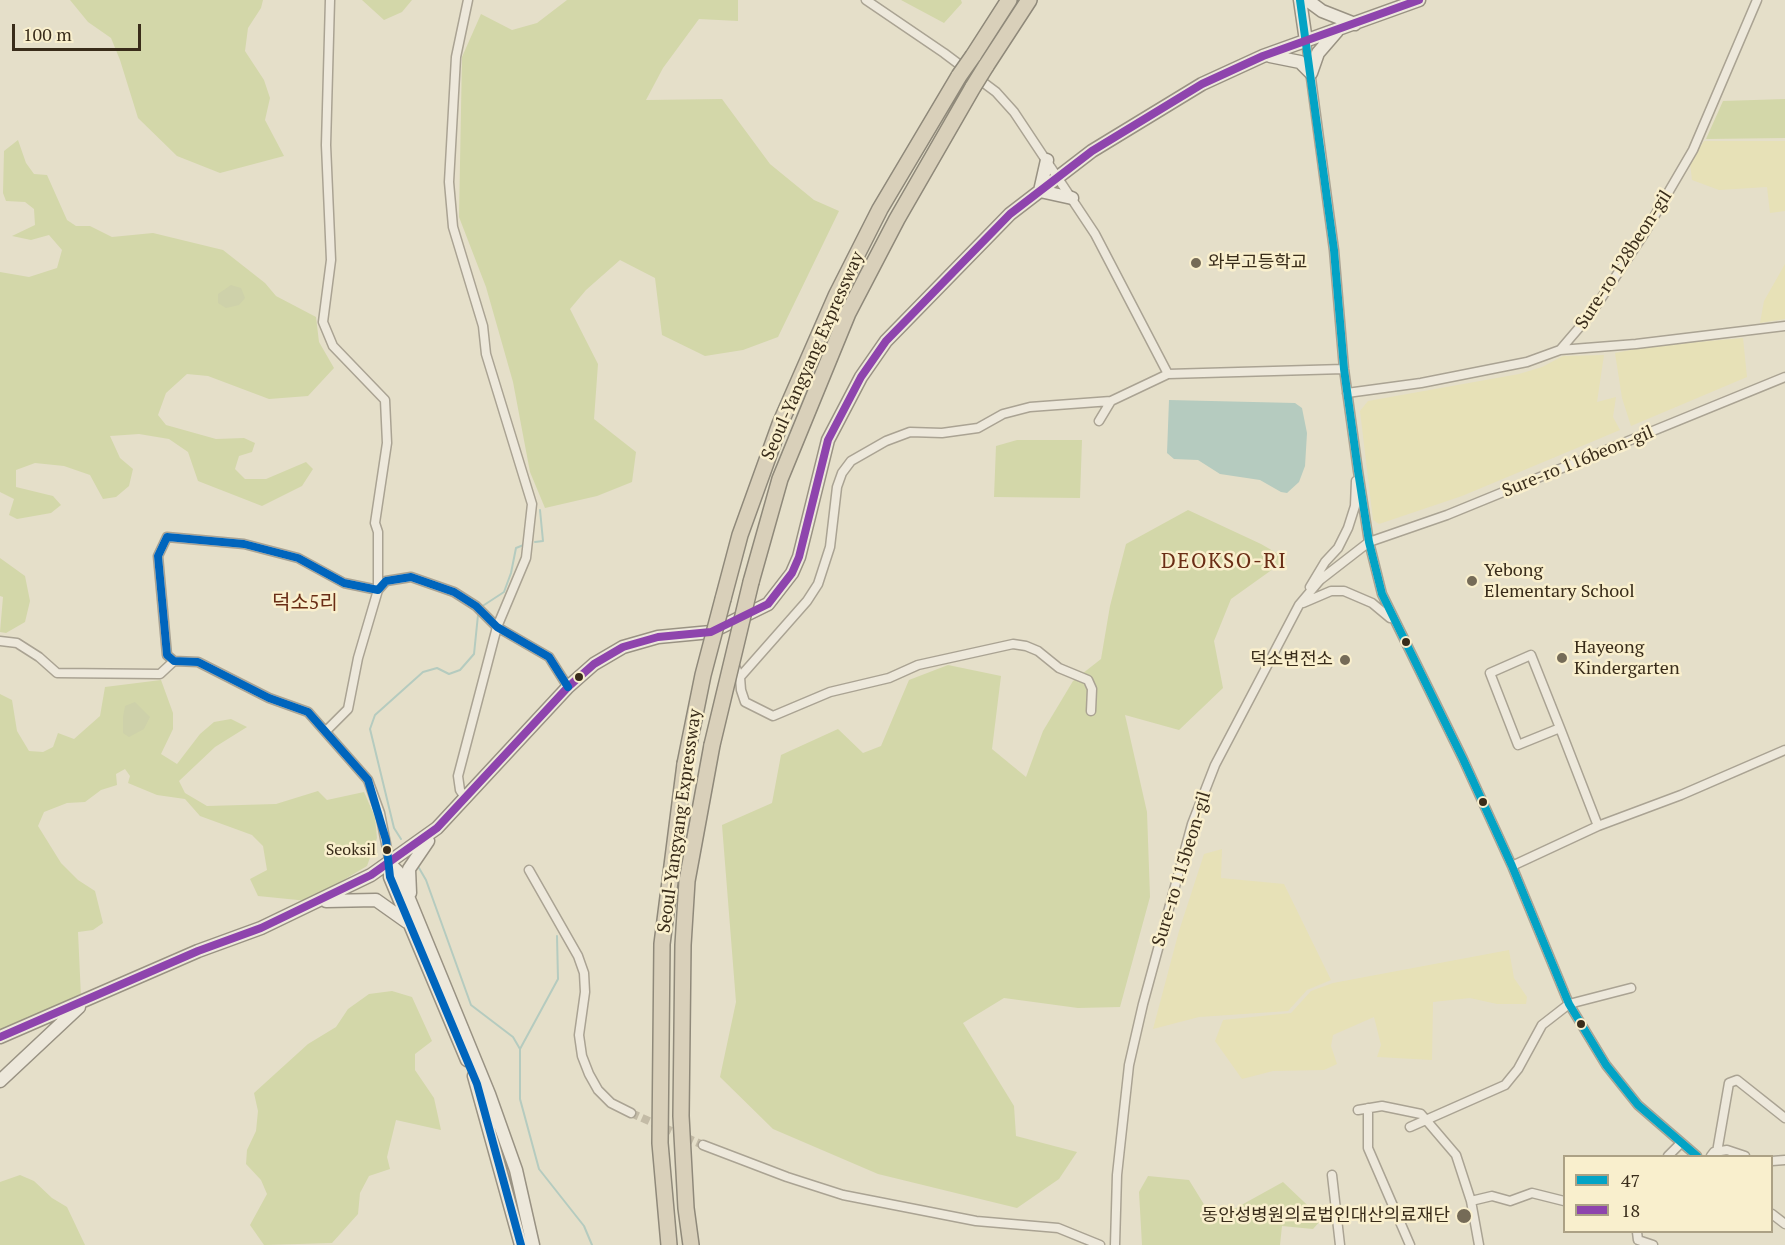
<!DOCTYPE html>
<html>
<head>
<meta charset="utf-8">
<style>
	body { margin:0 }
	#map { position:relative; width:1785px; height:1245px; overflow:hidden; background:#e5dfc9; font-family:"PT Serif",serif }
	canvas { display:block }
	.legend { position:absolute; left:1563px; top:1155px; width:210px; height:78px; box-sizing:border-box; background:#f9efcd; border:2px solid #aca185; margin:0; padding:8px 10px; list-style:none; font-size:18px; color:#392c1a }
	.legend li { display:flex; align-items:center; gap:12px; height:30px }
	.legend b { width:30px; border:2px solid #aca185 }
	.scale { position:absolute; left:12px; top:24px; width:129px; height:27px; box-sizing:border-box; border:3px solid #392c1a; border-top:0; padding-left:8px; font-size:18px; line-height:21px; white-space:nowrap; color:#392c1a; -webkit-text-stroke:4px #f9efcd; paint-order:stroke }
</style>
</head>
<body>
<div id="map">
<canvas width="1785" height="1245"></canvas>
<ul class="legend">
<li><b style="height:8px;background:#03a3c5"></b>47</li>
<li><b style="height:8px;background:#8e44ad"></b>18</li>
</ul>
<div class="scale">100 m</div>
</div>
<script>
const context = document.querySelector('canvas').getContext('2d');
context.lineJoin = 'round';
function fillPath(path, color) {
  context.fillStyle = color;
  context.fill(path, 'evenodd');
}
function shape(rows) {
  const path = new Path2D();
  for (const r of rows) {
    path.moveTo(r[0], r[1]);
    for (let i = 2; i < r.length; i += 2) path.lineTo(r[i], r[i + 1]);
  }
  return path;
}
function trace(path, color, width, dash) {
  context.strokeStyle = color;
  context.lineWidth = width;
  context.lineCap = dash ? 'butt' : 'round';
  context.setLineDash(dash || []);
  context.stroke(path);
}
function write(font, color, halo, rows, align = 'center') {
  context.font = font + ' "PT Serif","Noto Sans KR",serif';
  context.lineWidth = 5;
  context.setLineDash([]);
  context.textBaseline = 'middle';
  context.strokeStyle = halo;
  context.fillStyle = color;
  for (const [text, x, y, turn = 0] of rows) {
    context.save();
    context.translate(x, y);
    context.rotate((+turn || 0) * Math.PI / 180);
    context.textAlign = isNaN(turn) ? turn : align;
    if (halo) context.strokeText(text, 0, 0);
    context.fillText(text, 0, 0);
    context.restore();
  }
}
fillPath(shape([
	[1704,141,1785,141,1785,211,1770,213,1767,187,1719,190,1692,180,1690,163],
	[1785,264,1785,319,1760,323,1764,301],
	[1743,338,1747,377,1631,426,1622,398,1615,353,1651,346],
	[1604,355,1597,402,1616,397,1613,417,1620,430,1462,496,1379,524,1373,520,1360,411,1368,401,1519,374,1542,367,1563,356],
	[1222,849,1221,878,1284,884,1331,980,1307,990,1288,1011,1199,1017,1153,1029,1179,931,1204,854],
	[1509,950,1514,978,1527,997,1526,1004,1497,1004,1470,998,1433,1002,1432,1060,1377,1057,1381,1045,1374,1017,1333,1035,1331,1046,1337,1064,1324,1070,1273,1071,1242,1079,1215,1041,1223,1020,1291,1013,1311,991,1333,983]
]), '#e7e1b7');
fillPath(shape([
	[70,0,263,0,261,8,248,28,245,51,264,80,270,98,265,120,284,156,220,173,177,156,138,118,120,60,111,38,88,22],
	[362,0,412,0,402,12,384,20],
	[567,0,738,0,738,21,699,19,663,68,646,100,722,99,770,164,814,200,839,211,778,337,743,350,705,356,662,335,655,278,620,260,586,290,570,309,598,364,594,419,636,452,632,482,597,496,545,508,530,472,513,382,486,287,459,217,462,57,481,14,512,30,537,23],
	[901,0,961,0,962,3,944,23],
	[1785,99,1785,138,1706,139,1723,101],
	[18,140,26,163,34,174,47,175,67,220,76,226,90,226,112,237,153,233,223,250,265,283,276,296,316,317,319,342,334,368,308,396,269,399,208,376,187,374,166,393,158,415,166,425,216,439,244,438,255,443,252,452,239,456,235,469,245,479,266,479,306,462,313,469,302,486,262,506,198,481,188,452,169,439,139,434,110,436,120,458,133,469,129,486,116,497,103,499,90,475,64,466,35,463,16,470,16,487,53,496,61,505,51,513,17,519,9,515,14,499,0,492,0,272,29,277,57,268,62,250,49,235,31,240,12,236,35,225,34,209,25,202,6,201,3,193,4,151],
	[1017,440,1082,440,1080,498,994,497,996,446],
	[1188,510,1261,544,1287,559,1231,599,1214,641,1223,688,1179,730,1125,715,1147,812,1150,897,1120,1007,1078,1008,1004,998,963,1023,1014,1106,1016,1136,1077,1152,1059,1179,1017,1208,878,1174,773,1129,720,1077,736,1002,722,825,772,803,781,755,838,729,863,753,881,746,909,680,948,665,1001,676,992,749,1026,777,1043,731,1073,681,1101,659,1110,606,1126,544],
	[0,558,25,576,30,601,25,622,6,633,0,632,3,597,0,596],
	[161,680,173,713,173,729,161,754,177,764,200,734,214,722,231,719,247,727,215,747,179,781,185,793,207,806,276,804,318,791,327,800,364,792,375,817,377,838,367,866,308,901,258,896,250,879,267,870,263,846,252,835,200,816,185,799,157,795,128,783,130,776,125,769,116,774,117,785,101,790,85,802,67,803,44,812,38,826,61,863,78,880,95,891,103,923,93,930,78,932,81,997,0,1032,0,694,12,700,17,731,29,751,43,752,53,747,58,733,74,739,100,716,105,687],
	[392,991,412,997,432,1041,415,1054,415,1070,434,1098,441,1130,396,1120,387,1157,390,1169,369,1176,360,1193,358,1214,332,1243,264,1245,250,1225,267,1194,261,1180,246,1164,247,1150,256,1131,258,1111,254,1093,308,1044,336,1027,348,1009,369,994],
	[20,1175,34,1181,52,1198,67,1207,85,1245,0,1245,0,1182],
	[1148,1176,1189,1180,1205,1206,1236,1208,1283,1182,1322,1219,1313,1229,1282,1226,1280,1245,1142,1245,1139,1192]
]), '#d3d7a9');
fillPath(shape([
	[231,285,241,288,245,298,239,305,226,308,218,303,218,294],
	[135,702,150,717,144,729,129,737,123,733,123,717,125,706]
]), '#ced1aa');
fillPath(shape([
	[1169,400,1295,403,1302,408,1307,433,1305,466,1299,482,1287,493,1281,492,1260,480,1220,474,1198,460,1174,459,1167,453]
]), '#b5cbbf');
trace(shape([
	[535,542,543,541,540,510],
	[481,607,504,592,511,573,516,548,526,544],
	[401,839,394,828,370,729,375,715,423,672,437,668,449,674,460,670,474,654,478,615],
	[419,868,426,880,471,1005,513,1037,520,1049,520,1099,539,1169,584,1226,592,1245],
	[520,1049,558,979,557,936]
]), '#b5cbbf', 2);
trace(shape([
	[631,1113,703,1145]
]), '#c3bba6', 8, [8, 4]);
const street = shape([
	[866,0,944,53,996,92,1014,112,1095,234,1168,374],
	[1306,41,1334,250,1344,369,1358,471,1369,542,1382,594,1463,759,1512,866,1569,1004,1606,1065,1638,1105,1697,1156],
	[1560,350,1636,344,1785,326],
	[1347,393,1421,383,1527,362,1560,350,1590,315,1644,234,1693,150,1757,0],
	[1099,421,1111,401,1168,374,1344,369],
	[1310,587,1325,562,1338,548,1348,528,1355,506,1356,481],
	[1303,603,1331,591,1344,591,1372,603,1390,618],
	[0,641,17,643,39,657,57,673,160,674,174,661],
	[733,662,740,677,807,601,818,584,830,547,837,487,842,473,851,461,886,441,910,432,942,433,978,428,1003,414,1030,407,1111,401],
	[740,677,741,690,745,702,773,716,830,692,889,678,918,665,1013,644,1026,646,1038,651,1059,668,1088,680,1092,689,1091,711],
	[1560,728,1518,745,1490,673,1531,655,1560,728,1598,826],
	[326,731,348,709,358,658,378,590,378,532,375,523,387,443,385,400,333,346,323,322,331,260,326,145,330,0],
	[466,799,460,790,458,776,497,627,526,558,532,504,486,354,483,326,453,227,449,182,456,57,468,0],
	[390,864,380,813,368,780,308,712,269,698,198,662,174,661,167,655,158,556,167,537,244,544,298,558,344,583,378,590,386,581,411,577,454,592,476,606,497,627,549,657,568,687],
	[1512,866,1598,826,1681,795,1785,750],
	[529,870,578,956,584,973,585,992,579,1035,582,1056,589,1074,598,1090,611,1103,631,1113],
	[1368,1108,1368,1148,1410,1245],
	[1358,1110,1382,1106,1421,1114,1456,1155,1471,1201,1479,1245],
	[1410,1127,1505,1085,1518,1069,1542,1025,1569,1004,1631,988],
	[703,1145,787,1177,843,1195,976,1221,1058,1228,1100,1245],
	[1717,1152,1729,1083,1737,1080,1785,1118],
	[1668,1156,1681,1143],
	[1711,1156,1714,1152,1727,1150,1745,1156],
	[1772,1161,1785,1160],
	[1332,1175,1340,1245],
	[1471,1201,1492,1196,1510,1201,1532,1193,1564,1201],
	[1772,1214,1785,1224],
	[1637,1232,1638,1240,1653,1245],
	[1115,1245,1117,1175,1129,1065,1143,1004,1192,824,1215,765,1299,605,1320,580,1369,542,1447,515,1785,377]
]);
const secondary = shape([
	[1300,0,1306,41],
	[1307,0,1322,11,1355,24],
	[1270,56,1300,62,1311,73],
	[1311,73,1318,53,1337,31],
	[1040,191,1072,198],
	[1040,191,1047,160],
	[390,864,398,872,489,1094,516,1170,533,1245],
	[390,864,390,877,467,1060],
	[410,893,409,869,428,841],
	[326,901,376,900,407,922],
	[0,1037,198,951,261,928,371,875,437,828,568,687,594,664,623,647,658,637,711,632,768,604,792,573,799,557,828,440,861,377,886,341,1010,214,1092,151,1202,84,1263,56,1419,0],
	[474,1076,521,1245],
	[0,1081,79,1007]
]);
const highway = shape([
	[973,56,1009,0],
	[986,66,1029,0],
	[751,582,780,479,848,313,897,219,973,87],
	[723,599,740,535,780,424,836,296,880,209,959,76],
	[669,1245,660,1143,662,944,685,764],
	[691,1245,686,1208,681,1116,683,945,687,881,712,745]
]);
trace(street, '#aaa393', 11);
trace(secondary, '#999283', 15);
trace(highway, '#8f897a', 18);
trace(street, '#ede8db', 8);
trace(secondary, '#ede8db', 12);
trace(highway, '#d9d0ba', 15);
const highwayBridge = shape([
	[959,76,973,56],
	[973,87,986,66],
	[712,745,751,582],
	[685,764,703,675,723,599]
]);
trace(highwayBridge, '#8f897a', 18, []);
trace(highwayBridge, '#d9d0ba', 15);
trace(shape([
	[1300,0,1334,250,1344,369,1358,471,1369,542,1382,594,1463,759,1512,866,1569,1004,1606,1065,1638,1105,1697,1156]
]), '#03a3c5', 8);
trace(shape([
	[0,1037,198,951,261,928,371,875,437,828,568,687,594,664,623,647,658,637,711,632,768,604,792,573,799,557,828,440,861,377,886,341,1010,214,1092,151,1202,84,1263,56,1419,0]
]), '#8e44ad', 8);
trace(shape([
	[521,1245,477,1084,390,877,386,840,368,780,308,712,269,698,198,662,174,661,167,655,158,556,167,537,244,544,298,558,344,583,378,590,386,581,411,577,454,592,476,606,497,627,549,657,568,687]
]), '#0065bd', 8);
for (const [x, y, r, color] of [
	[1196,263,6,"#756b57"],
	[1472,581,6,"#756b57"],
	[1406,642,5,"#392c1a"],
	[1562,658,6,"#756b57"],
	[1345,660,6,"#756b57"],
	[579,677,5,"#392c1a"],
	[1483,802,5,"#392c1a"],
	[387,850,5,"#392c1a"],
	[1581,1024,5,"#392c1a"],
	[1464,1216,8,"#756b57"]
]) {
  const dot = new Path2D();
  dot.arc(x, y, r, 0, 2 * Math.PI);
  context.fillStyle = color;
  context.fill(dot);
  trace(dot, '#f9efcd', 2);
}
write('16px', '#392c1a', '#f9efcd', [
	["Seoksil",376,850]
], 'right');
write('18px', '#392c1a', '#f9efcd', [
	["Sure-ro 128beon-gil",1624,260,-57],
	["Seoul-Yangyang Expressway",813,356,-66],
	["Sure-ro 116beon-gil",1578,462,-22],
	["Seoul-Yangyang Expressway",680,821,-82],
	["Sure-ro 115beon-gil",1182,869,-73]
]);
write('18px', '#392c1a', '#f9efcd', [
	["와부고등학교",1208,263],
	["Yebong",1484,571],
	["Elementary School",1484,592],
	["Hayeong",1574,648],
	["Kindergarten",1574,669],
	["덕소변전소",1333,660,"right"],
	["동안성병원의료법인대산의료재단",1450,1216,"right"]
], 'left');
write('20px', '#6a2d15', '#f9efcd', [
	["덕소5리",305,603]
]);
context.letterSpacing = '1.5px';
write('21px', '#6a2d15', '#f9efcd', [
	["DEOKSO-RI",1224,562]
]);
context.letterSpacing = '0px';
</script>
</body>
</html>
